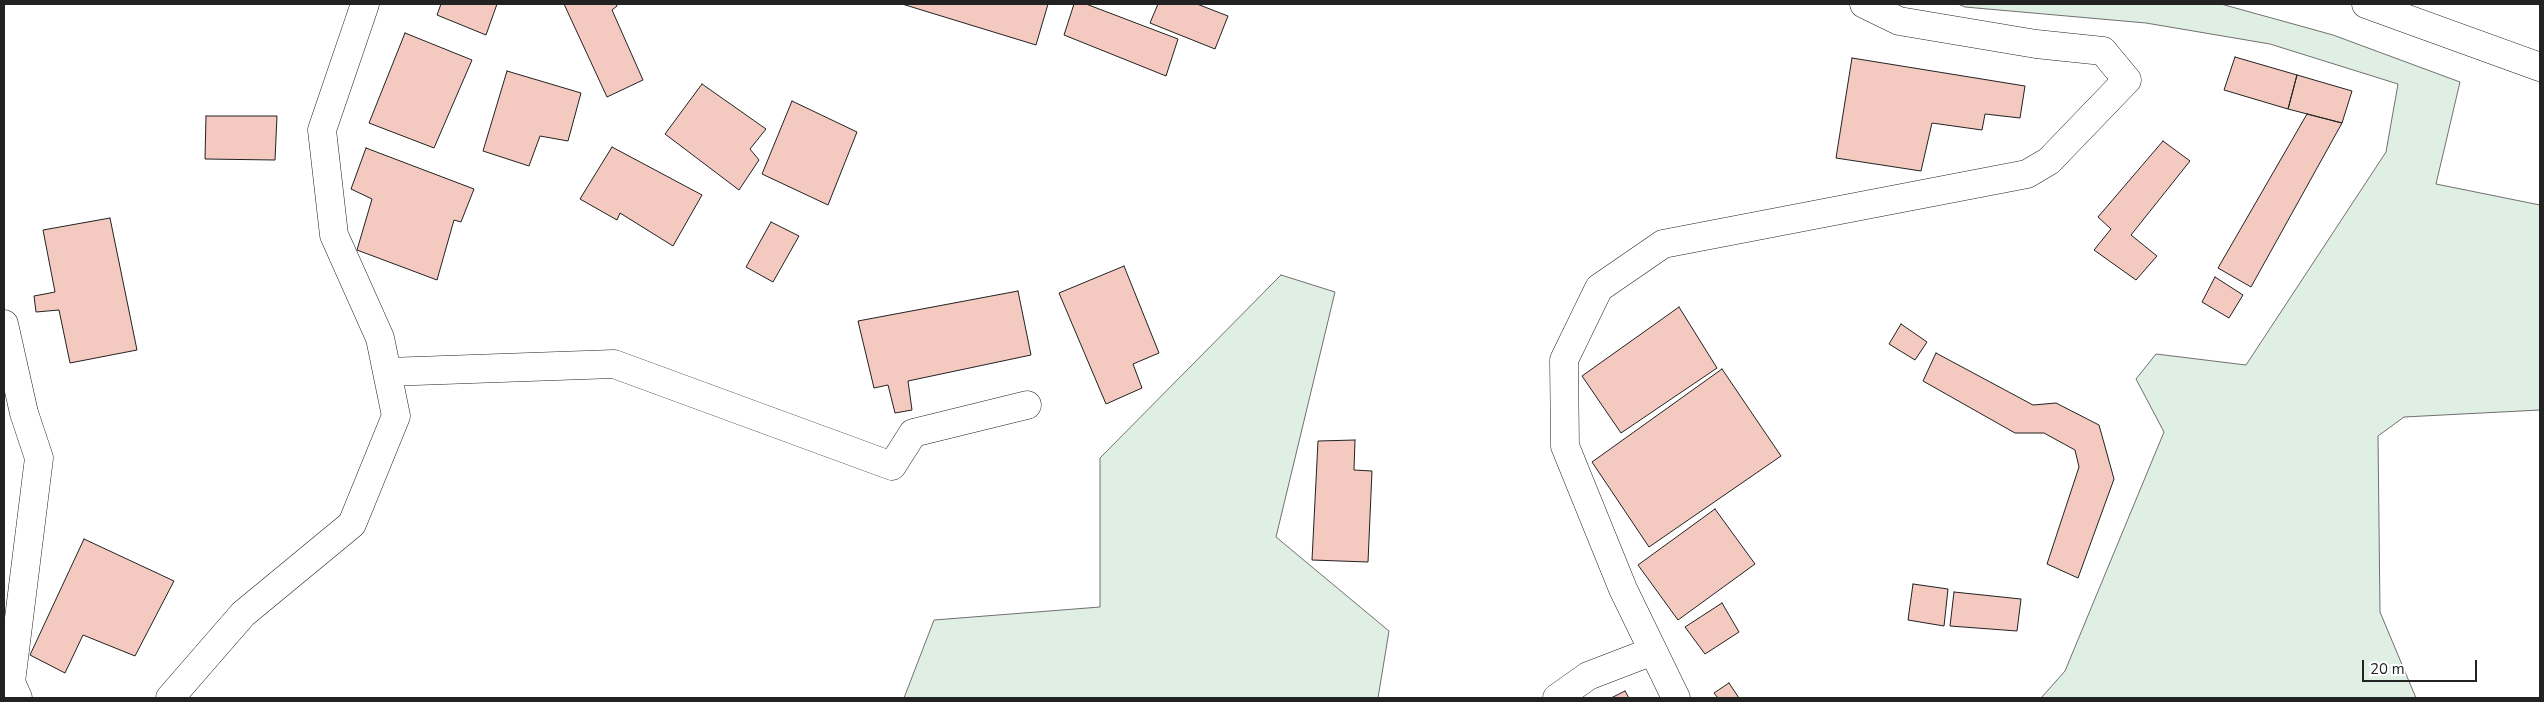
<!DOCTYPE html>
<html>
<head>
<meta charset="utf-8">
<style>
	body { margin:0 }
	#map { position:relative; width:2544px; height:702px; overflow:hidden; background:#fff; font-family:"Nunito Sans",sans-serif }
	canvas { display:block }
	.frame { position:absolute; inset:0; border:5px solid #222; pointer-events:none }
	.scale { position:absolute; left:2362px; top:660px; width:115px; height:22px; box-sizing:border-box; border:2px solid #222; border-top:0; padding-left:6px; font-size:15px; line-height:18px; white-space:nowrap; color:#222; -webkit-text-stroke:4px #fff; paint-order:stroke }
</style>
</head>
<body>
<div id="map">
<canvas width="2544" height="702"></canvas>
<div class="frame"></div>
<div class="scale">20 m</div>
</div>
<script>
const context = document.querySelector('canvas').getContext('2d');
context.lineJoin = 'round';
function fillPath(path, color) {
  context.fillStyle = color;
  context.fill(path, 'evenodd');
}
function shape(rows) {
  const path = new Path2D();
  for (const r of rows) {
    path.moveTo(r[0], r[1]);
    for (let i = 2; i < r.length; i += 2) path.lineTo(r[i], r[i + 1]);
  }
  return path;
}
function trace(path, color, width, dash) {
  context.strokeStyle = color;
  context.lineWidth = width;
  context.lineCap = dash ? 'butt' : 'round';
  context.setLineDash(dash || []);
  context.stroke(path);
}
const green = shape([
	[1958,4,2221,4,2333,35,2460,82,2436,184,2540,205,2540,410,2404,417,2378,436,2380,612,2416,698,2041,698,2065,671,2164,432,2136,379,2156,354,2246,365,2386,152,2398,84,2270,44,2146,23,1965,7,1958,4],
	[1281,275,1335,292,1276,537,1389,631,1378,698,904,698,934,620,1100,607,1100,458,1281,275]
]);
fillPath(green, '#e0efe3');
trace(green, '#6f6f6f', 1);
const building = shape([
	[441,4,497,4,486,35,437,15,441,4],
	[564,4,616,4,617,6,612,10,643,80,607,97,564,4],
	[902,4,1048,4,1036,45,902,4],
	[1074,4,1086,4,1178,39,1166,76,1064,35,1074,4],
	[1158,4,1197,4,1228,16,1215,49,1150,23,1158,4],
	[405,33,472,60,434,148,369,123,405,33],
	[2235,57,2297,75,2288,109,2224,90,2235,57],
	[1852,58,2025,86,2020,118,1985,114,1982,130,1932,123,1921,171,1836,158,1852,58],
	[507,71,581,93,568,141,540,136,529,166,483,151,507,71],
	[2297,75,2352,91,2342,123,2288,109,2297,75],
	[702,84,766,129,750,149,759,160,739,190,665,134,702,84],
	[792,101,857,132,828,205,762,174,792,101],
	[2307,114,2342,123,2251,287,2218,268,2307,114],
	[206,116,277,116,275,160,205,159,206,116],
	[2163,141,2190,161,2131,235,2157,256,2136,280,2094,250,2111,229,2098,217,2163,141],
	[612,147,702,195,673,246,620,213,617,220,580,199,612,147],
	[366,148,474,189,461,222,454,220,437,280,357,250,372,199,351,189,366,148],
	[110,218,137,350,70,363,59,310,36,312,34,296,55,292,43,230,110,218],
	[771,222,799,236,773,282,746,267,771,222],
	[1124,266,1159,353,1133,364,1142,388,1106,404,1059,293,1124,266],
	[2215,277,2243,295,2229,318,2202,302,2215,277],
	[1018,291,1031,355,908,381,912,410,895,413,888,385,874,388,858,321,1018,291],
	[1679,307,1717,368,1621,433,1582,376,1679,307],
	[1901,324,1927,342,1915,360,1889,344,1901,324],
	[1936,353,2033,405,2056,403,2099,425,2114,479,2078,578,2047,564,2079,467,2075,450,2044,433,2015,433,1923,381,1936,353],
	[1722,369,1781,456,1649,547,1592,462,1722,369],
	[1355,440,1354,470,1372,471,1368,562,1312,560,1318,441,1355,440],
	[1715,509,1755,564,1678,620,1638,565,1715,509],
	[84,539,174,581,135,656,83,635,65,673,30,655,84,539],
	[1913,584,1948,589,1944,626,1908,620,1913,584],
	[1954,592,2021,599,2017,631,1950,626,1954,592],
	[1722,603,1739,632,1705,654,1685,627,1722,603],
	[1729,683,1739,698,1718,698,1714,693,1729,683],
	[1625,691,1629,698,1611,698,1625,691]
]);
fillPath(building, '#f3c9c0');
trace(building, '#222', 1);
const minor = shape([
	[4,324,24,413,39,458,11,682,18,698],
	[387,372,614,364,892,466,913,433,1027,405],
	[170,698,243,614,352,524,396,416,380,338,334,235,322,130,365,4],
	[1557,698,1588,676,1653,651],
	[1676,698,1623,589,1565,446,1564,360,1599,288,1663,244,2027,174,2049,161,2127,80,2103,51,2036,44,1899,21,1864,4]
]);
const major = shape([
	[2366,4,2540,67]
]);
trace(minor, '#222', 29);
trace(major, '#222', 29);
trace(minor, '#fff', 28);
trace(major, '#fff', 28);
</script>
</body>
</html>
